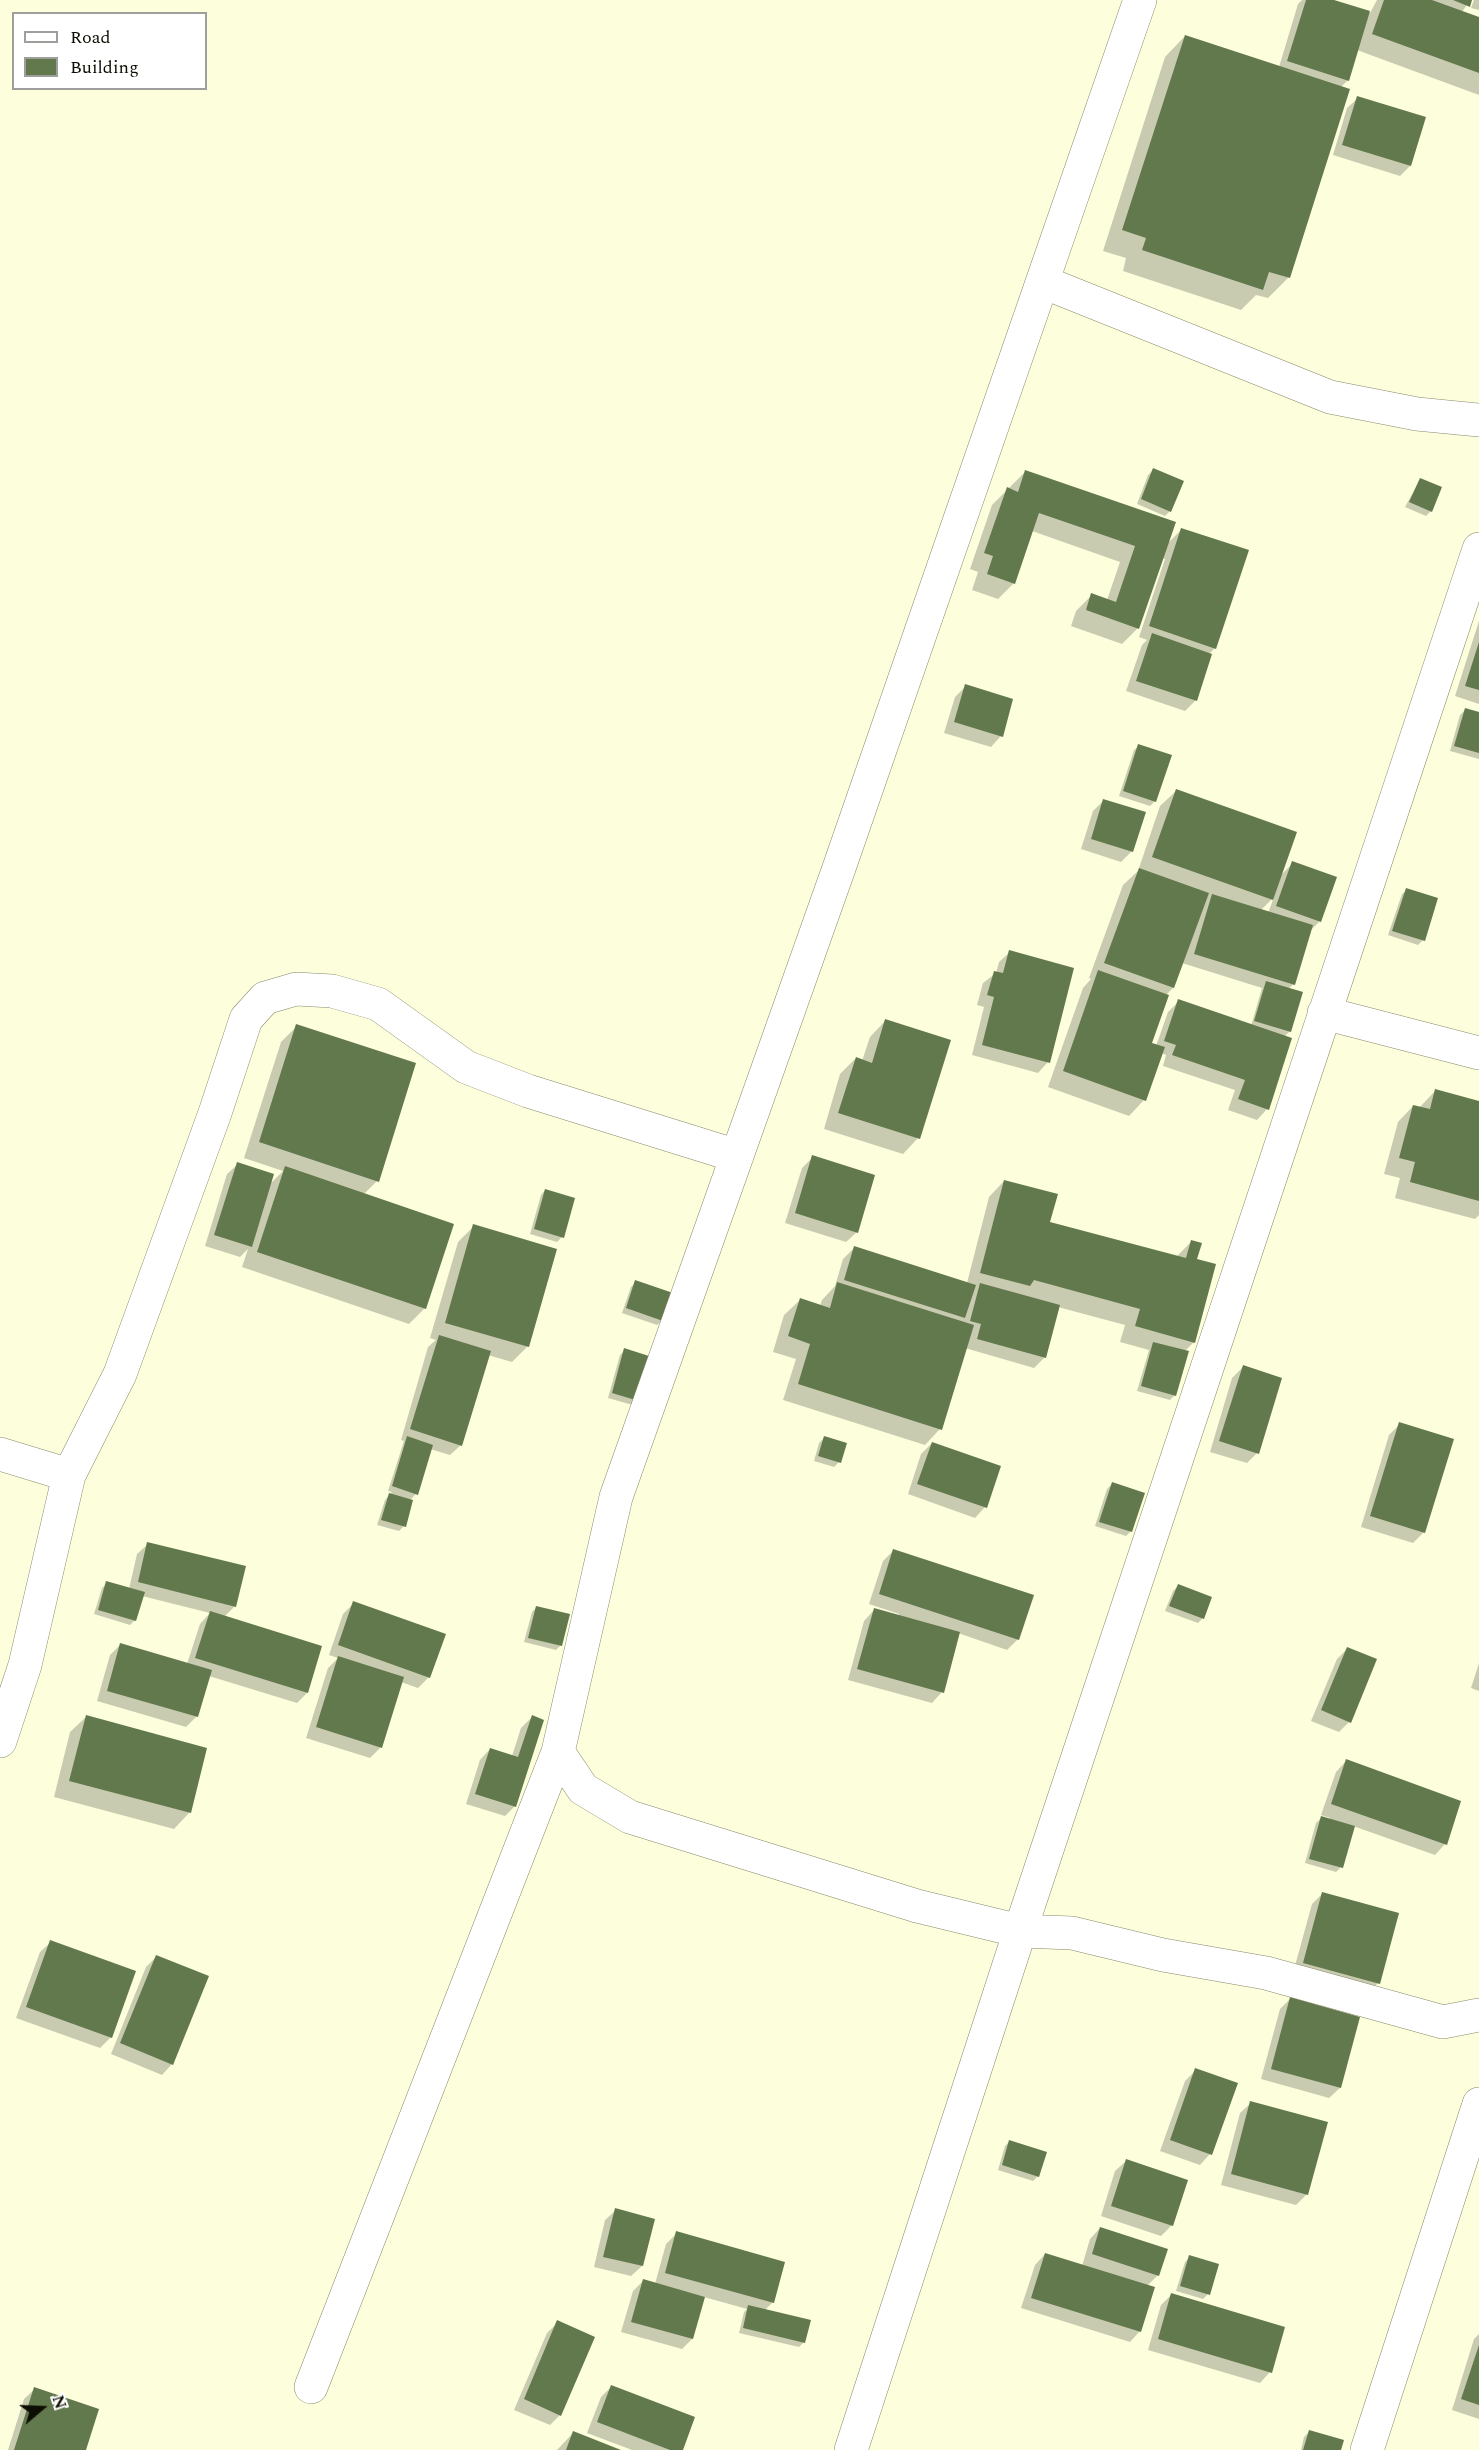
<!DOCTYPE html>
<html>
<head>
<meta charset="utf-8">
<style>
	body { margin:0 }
	#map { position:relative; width:1479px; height:2450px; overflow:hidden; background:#fcfedc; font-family:Spectral,serif }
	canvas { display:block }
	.legend { position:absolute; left:12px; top:12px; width:195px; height:78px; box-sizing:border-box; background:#fff; border:2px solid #9e9e9a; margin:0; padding:8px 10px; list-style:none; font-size:18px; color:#0d0d03 }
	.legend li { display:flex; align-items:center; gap:12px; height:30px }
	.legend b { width:30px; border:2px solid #9e9e9a }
	.north { position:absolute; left:12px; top:2378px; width:60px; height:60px; -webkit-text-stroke:4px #fff; paint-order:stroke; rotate:71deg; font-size:16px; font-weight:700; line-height:24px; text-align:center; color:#0d0d03 }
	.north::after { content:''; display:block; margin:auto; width:21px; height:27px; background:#0d0d03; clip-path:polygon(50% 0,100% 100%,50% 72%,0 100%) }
</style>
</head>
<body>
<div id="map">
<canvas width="1479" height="2450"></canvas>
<ul class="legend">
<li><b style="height:8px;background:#fff"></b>Road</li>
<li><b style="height:16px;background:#62784d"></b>Building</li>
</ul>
<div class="north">N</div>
</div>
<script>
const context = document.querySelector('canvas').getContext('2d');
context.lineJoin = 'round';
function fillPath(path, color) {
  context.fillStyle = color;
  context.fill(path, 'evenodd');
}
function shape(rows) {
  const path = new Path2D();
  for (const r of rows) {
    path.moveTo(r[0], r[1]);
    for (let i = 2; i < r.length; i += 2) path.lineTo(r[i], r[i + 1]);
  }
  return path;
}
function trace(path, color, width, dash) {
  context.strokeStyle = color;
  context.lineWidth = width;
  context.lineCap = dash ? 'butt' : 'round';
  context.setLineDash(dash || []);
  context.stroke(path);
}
fillPath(shape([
	[1302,0,1329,0,1370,13,1377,0,1470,0,1462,12,1479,19,1479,95,1357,50,1348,80,1341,87,1349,90,1288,278,1268,298,1256,295,1241,310,1123,271,1126,258,1103,251,1165,57,1185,36,1279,67,1298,4],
	[1474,0,1479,0,1479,10,1471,8],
	[1358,98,1410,166,1400,176,1333,155,1347,108],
	[1153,470,1170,511,1165,516,1137,504,1148,475],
	[1025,472,1167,544,1182,529,1215,648,1209,654,1195,701,1185,711,1126,691,1142,645,1147,640,1139,637,1165,559,1162,558,1138,628,1122,644,1071,626,1076,611,1092,595,1107,600,1120,562,1032,531,1014,583,998,599,972,590,978,572,970,569,992,505],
	[1420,480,1440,488,1430,512,1426,516,1405,507],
	[1479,621,1479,704,1455,696],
	[966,686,1001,736,991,747,944,733,955,697],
	[1465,710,1479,714,1479,759,1450,751,1460,715],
	[1139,746,1155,801,1150,806,1119,796,1134,750],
	[1176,791,1280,876,1293,863,1335,878,1319,922,1310,931,1294,984,1288,989,1290,1031,1284,1037,1267,1109,1257,1120,1228,1110,1235,1090,1163,1066,1166,1055,1161,1053,1144,1100,1129,1116,1048,1087,1083,988,1091,979,1089,978,1123,885,1138,871,1160,806],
	[1274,897,1268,913,1261,910],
	[1182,963,1262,988,1251,1026,1179,1001,1168,1012,1156,1046,1150,1044,1165,996,1173,988],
	[1103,801,1132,851,1121,862,1081,849,1093,811],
	[1407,890,1423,940,1418,945,1388,935,1402,894],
	[1010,952,1048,1062,1038,1073,972,1055,984,1007,977,1005,983,983,996,973,999,962],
	[885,1021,918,1138,903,1154,824,1129,840,1074,856,1058,862,1061,870,1037],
	[297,1026,377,1181,363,1195,425,1308,409,1324,242,1267,248,1249,240,1257,205,1246,227,1174,238,1164,270,1184,283,1171,244,1158,281,1042],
	[1435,1091,1479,1103,1479,1215,1475,1219,1395,1198,1400,1178,1384,1174,1398,1122,1413,1106,1419,1108],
	[813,1157,857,1232,846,1242,785,1223,802,1168],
	[1004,1181,1048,1224,1176,1257,1191,1242,1196,1260,1194,1342,1184,1352,1175,1395,1170,1400,1137,1391,1149,1350,1120,1342,1125,1325,1058,1307,1045,1357,1034,1368,965,1348,940,1429,925,1445,783,1400,796,1359,773,1352,784,1315,800,1300,820,1306,822,1300,835,1286,843,1259,854,1248,967,1283,989,1197],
	[545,1190,562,1237,557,1242,530,1234,541,1195],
	[474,1226,528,1346,512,1362,488,1355,461,1445,450,1455,430,1449,416,1494,410,1500,404,1526,399,1531,377,1525,385,1500,392,1492,388,1491,404,1441,401,1440,428,1347,436,1340,430,1338,458,1242],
	[636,1282,662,1321,657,1325,622,1313,631,1287],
	[625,1350,636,1406,608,1398,620,1355],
	[1243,1367,1257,1453,1247,1463,1210,1452,1232,1378],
	[1400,1424,1424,1532,1413,1543,1361,1527,1389,1435],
	[824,1438,839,1462,834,1467,814,1461,819,1443],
	[932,1443,985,1507,975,1518,908,1494,921,1454],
	[1112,1484,1131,1531,1126,1536,1095,1526,1107,1489],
	[148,1544,235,1606,224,1617,307,1693,297,1703,209,1676,197,1716,186,1727,97,1701,110,1655,120,1645,187,1664,200,1624,210,1613,142,1596,135,1620,130,1625,94,1614,102,1588,107,1583,129,1589,137,1554],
	[894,1550,1018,1639,1007,1650,958,1633,942,1692,932,1703,848,1680,864,1621,874,1610,898,1617,899,1614,869,1604,883,1561],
	[1178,1586,1203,1618,1198,1623,1165,1611,1173,1591],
	[354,1603,429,1677,418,1688,401,1682,380,1748,370,1758,306,1738,328,1668,338,1658,329,1655,343,1614],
	[537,1607,561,1645,556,1650,524,1642,532,1612],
	[1348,1648,1349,1722,1339,1732,1311,1721,1337,1659],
	[1479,1663,1479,1691,1471,1688],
	[86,1717,206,1749,189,1813,174,1829,54,1797,70,1732],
	[532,1717,515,1806,505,1816,466,1804,480,1760,490,1749,512,1756,521,1728],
	[1346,1761,1445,1844,1435,1855,1353,1826,1341,1867,1336,1872,1305,1863,1316,1823,1321,1818,1330,1820,1330,1818,1321,1815,1336,1772],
	[1323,1893,1378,1983,1368,1993,1293,1973,1312,1904],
	[51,1942,111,2037,100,2048,16,2018,40,1952],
	[156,1957,172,2064,162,2075,111,2054,146,1967],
	[1290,1999,1340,2088,1329,2098,1261,2079,1280,2009],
	[1196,2070,1210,2154,1200,2165,1160,2151,1185,2081],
	[1251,2103,1307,2194,1296,2205,1221,2185,1240,2113],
	[1010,2141,1038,2176,1033,2181,998,2170,1005,2146],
	[1126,2161,1172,2225,1161,2236,1101,2216,1115,2171],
	[616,2210,642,2266,631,2276,594,2267,605,2220],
	[1100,2228,1158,2275,1147,2286,1140,2331,1130,2342,1021,2308,1035,2265,1045,2254,1082,2266,1090,2239],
	[677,2233,773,2302,764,2311,804,2342,799,2347,739,2333,744,2312,747,2309,704,2297,692,2339,682,2349,621,2332,633,2291,644,2280,655,2284,666,2244],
	[1190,2257,1208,2294,1203,2299,1176,2291,1185,2262],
	[1171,2295,1270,2372,1260,2383,1148,2350,1161,2305],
	[558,2322,560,2415,550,2425,514,2410,547,2333],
	[1479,2334,1479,2419,1452,2410,1474,2339],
	[611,2387,681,2450,632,2450,587,2433,601,2397],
	[35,2389,84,2450,8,2450,24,2399],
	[1309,2432,1340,2450,1301,2450,1304,2437],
	[573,2433,617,2450,557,2450]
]), '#0003');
fillPath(shape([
	[1306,0,1334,0,1370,11,1349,81,1287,61],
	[1384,0,1432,0,1479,17,1479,73,1372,34],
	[1453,0,1472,0,1470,7],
	[1185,35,1350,89,1290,278,1269,272,1263,290,1142,250,1146,238,1122,230],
	[1357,96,1426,117,1411,166,1342,145],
	[1153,468,1184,481,1171,512,1141,499],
	[1025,470,1176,522,1139,629,1086,610,1091,593,1116,602,1135,546,1039,513,1015,584,987,574,993,556,984,553,1007,487,1018,492],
	[1420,478,1442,487,1432,512,1409,502],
	[1181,528,1249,550,1216,649,1149,626],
	[1152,633,1212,654,1197,701,1136,681],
	[1479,642,1479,690,1465,686],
	[965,684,1013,699,1003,737,954,722],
	[1465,708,1479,712,1479,753,1454,746],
	[1138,744,1172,755,1156,802,1123,791],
	[1176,789,1297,832,1273,900,1152,857],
	[1103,799,1146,812,1133,852,1091,839],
	[1292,861,1337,877,1321,922,1276,906],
	[1139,868,1209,893,1174,988,1104,963],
	[1406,888,1438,898,1425,941,1392,931],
	[1212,894,1313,925,1295,985,1194,954],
	[1009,950,1074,968,1050,1063,982,1045,994,997,987,995,994,971,1003,973],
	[1098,970,1169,995,1152,1043,1165,1047,1146,1101,1063,1071],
	[1266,981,1303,992,1291,1032,1254,1021],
	[1178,999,1292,1038,1269,1110,1238,1099,1245,1080,1172,1055,1176,1045,1164,1041],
	[885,1019,951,1040,920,1139,838,1113,856,1057,872,1063],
	[296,1024,416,1063,379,1182,259,1142],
	[1435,1089,1479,1101,1479,1201,1410,1182,1415,1162,1399,1158,1413,1105,1430,1109],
	[812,1155,875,1175,858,1233,795,1213],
	[237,1162,274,1174,252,1247,214,1235],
	[285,1166,454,1224,426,1309,257,1252],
	[1004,1180,1058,1194,1050,1222,1186,1258,1191,1240,1202,1243,1197,1259,1216,1264,1195,1343,1135,1326,1140,1309,1034,1280,1030,1286,980,1273],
	[545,1189,575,1198,564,1238,534,1229],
	[473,1224,557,1249,529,1347,445,1323],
	[854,1246,976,1285,965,1318,844,1280],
	[635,1280,673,1293,663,1321,626,1308],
	[837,1282,974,1325,942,1430,798,1384,810,1344,788,1336,800,1298,830,1308],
	[980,1283,1060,1305,1046,1358,977,1339,981,1324,970,1321],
	[439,1335,491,1351,462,1446,410,1429],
	[1153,1342,1189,1351,1176,1396,1141,1386],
	[624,1348,655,1358,642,1402,612,1393],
	[1243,1365,1282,1378,1259,1454,1219,1441],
	[1399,1422,1454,1439,1425,1533,1370,1516],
	[407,1436,433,1445,418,1495,392,1486],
	[824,1436,847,1443,841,1463,818,1456],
	[932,1442,1001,1466,987,1508,917,1484],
	[1112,1482,1145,1493,1132,1532,1099,1522],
	[389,1493,413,1500,406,1527,381,1520],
	[147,1542,246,1566,236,1607,138,1582],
	[893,1549,1034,1595,1019,1640,879,1594],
	[106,1581,145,1592,136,1621,98,1610],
	[1178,1584,1212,1597,1204,1619,1169,1606],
	[353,1601,446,1634,430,1678,338,1645],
	[536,1606,570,1614,562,1646,528,1638],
	[874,1608,960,1632,944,1693,857,1669],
	[210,1611,322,1646,308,1693,195,1658],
	[120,1643,212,1670,198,1717,107,1691],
	[1347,1647,1377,1659,1351,1723,1321,1710],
	[338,1656,404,1677,382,1748,316,1727],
	[86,1715,207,1748,191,1813,69,1781],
	[532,1715,544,1720,516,1807,475,1794,490,1748,518,1757],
	[1346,1759,1461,1801,1447,1845,1331,1804],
	[1321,1816,1355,1826,1343,1868,1309,1859],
	[1322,1892,1399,1913,1380,1984,1303,1963],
	[50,1940,136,1971,112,2038,26,2007],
	[156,1955,209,1976,173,2065,120,2043],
	[1290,1997,1360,2017,1341,2088,1271,2069],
	[1195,2068,1238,2083,1212,2155,1170,2140],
	[1250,2101,1328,2122,1308,2195,1231,2174],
	[1009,2140,1047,2152,1039,2177,1002,2165],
	[1126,2159,1188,2180,1173,2226,1111,2206],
	[615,2208,655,2219,643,2266,603,2257],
	[1100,2227,1168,2249,1159,2276,1092,2254],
	[676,2231,785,2262,774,2303,665,2273],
	[1045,2253,1155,2287,1141,2332,1031,2298],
	[1189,2255,1219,2264,1210,2295,1180,2286],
	[643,2279,705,2297,693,2339,631,2322],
	[1171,2293,1285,2327,1272,2373,1158,2339],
	[748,2305,811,2320,805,2343,743,2328],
	[557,2320,595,2337,561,2416,524,2399],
	[1479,2345,1479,2405,1461,2399],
	[611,2385,695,2417,683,2450,670,2450,597,2422],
	[34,2387,99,2409,86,2450,14,2450],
	[1309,2430,1344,2440,1341,2450,1303,2450],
	[573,2431,621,2450,566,2450]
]), '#62784d');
const minor = shape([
	[1043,282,1330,397,1417,414,1479,420],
	[1324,1013,1479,1053],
	[0,1454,69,1475],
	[0,1741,25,1665,69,1475,120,1374,215,1113,246,1019,265,998,296,989,332,991,378,1004,466,1067,528,1091,737,1156],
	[558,1752,583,1789,630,1817,917,1906,1020,1931,1072,1933,1163,1955,1266,1973,1443,2022,1479,2015],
	[311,2387,558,1752,616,1497,839,868,1140,0],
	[851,2450,1020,1931,1479,549],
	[1367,2450,1479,2104]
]);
trace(minor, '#88896b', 34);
trace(minor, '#fff', 33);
</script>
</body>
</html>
